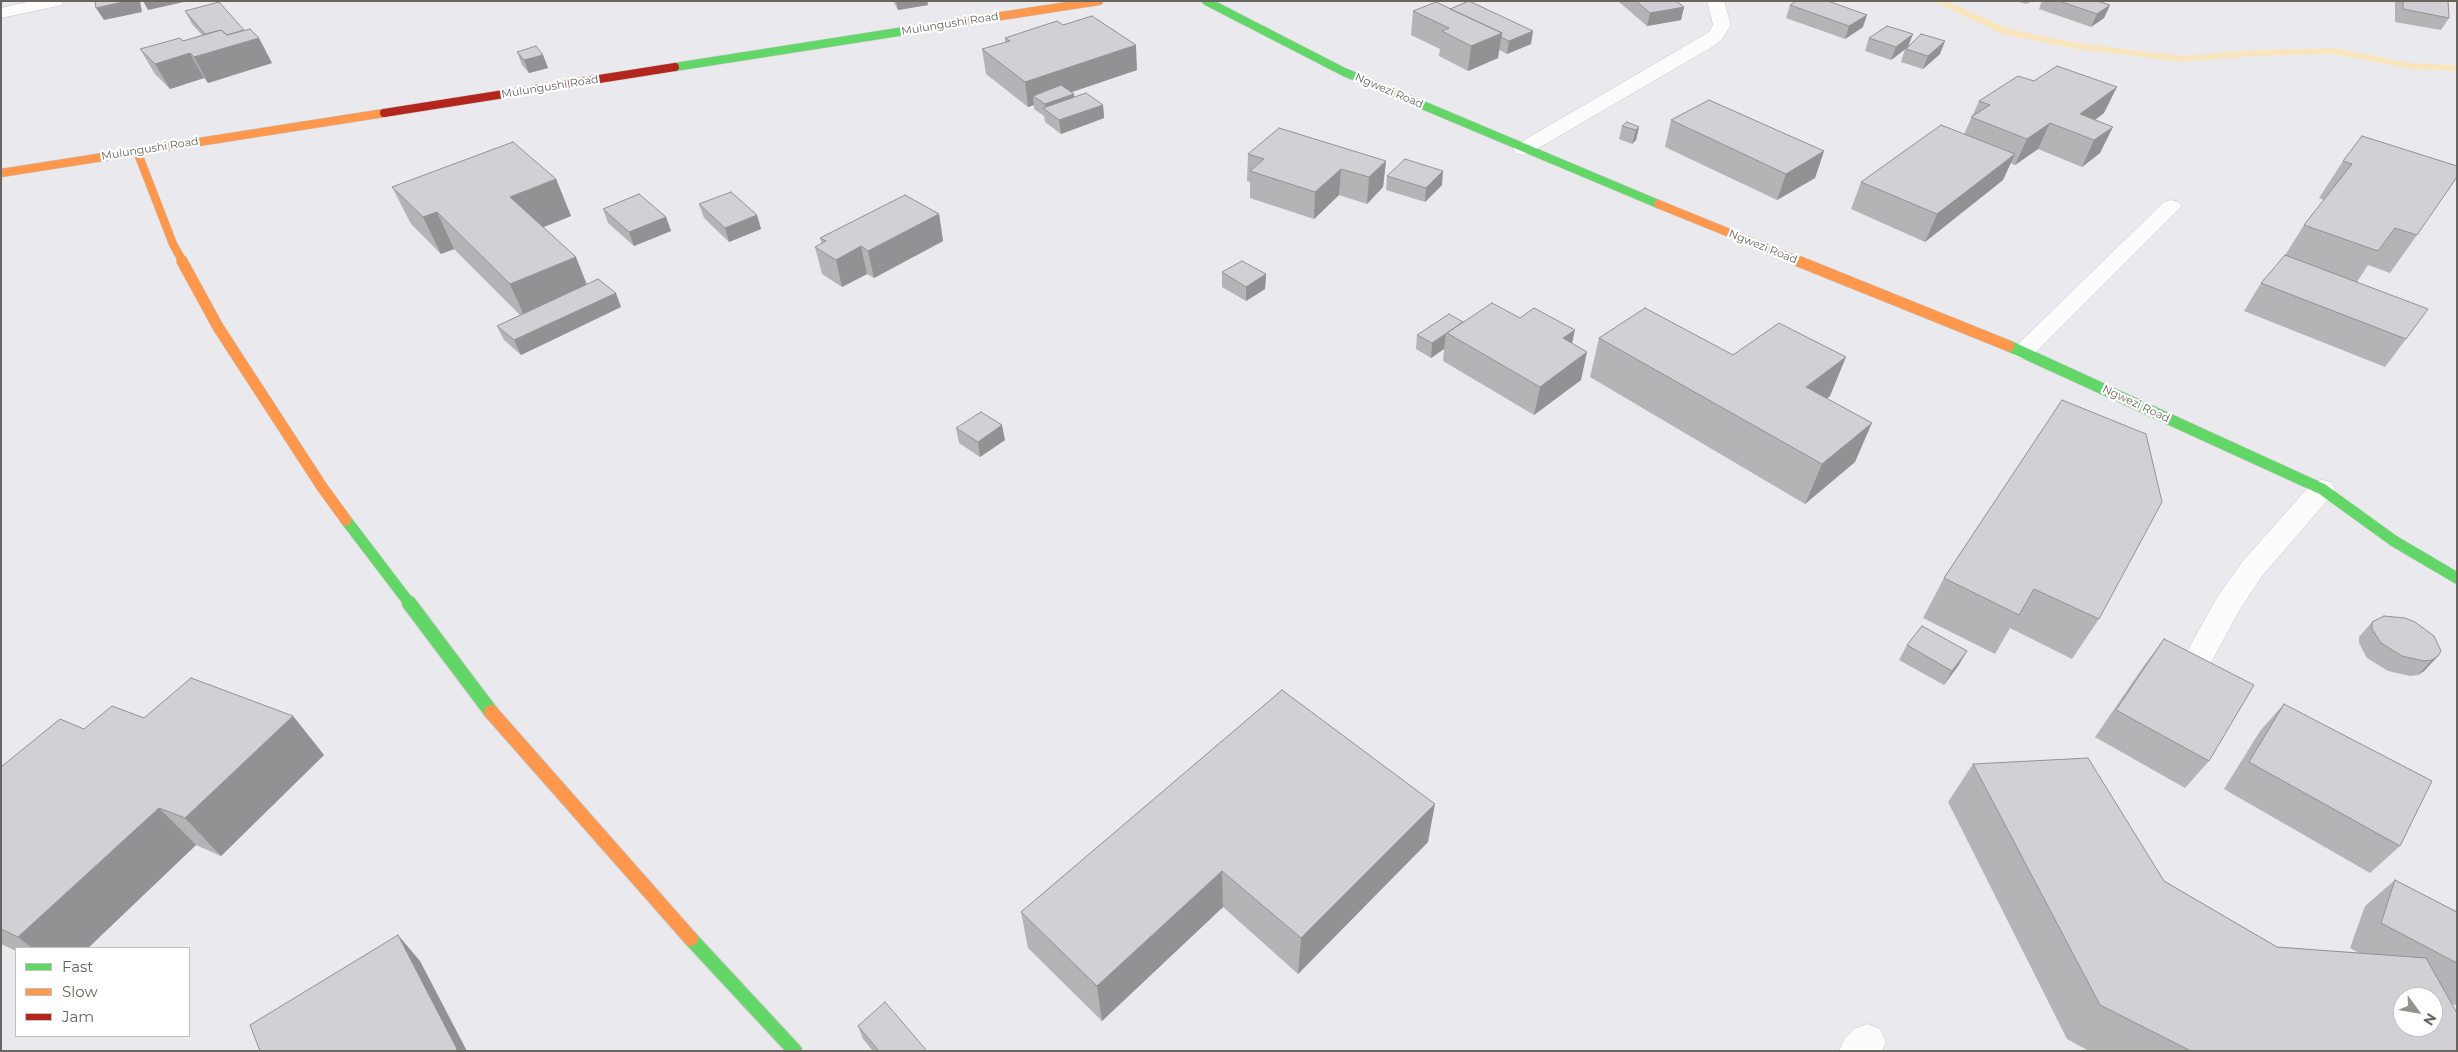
<!DOCTYPE html>
<html>
<head>
<meta charset="utf-8">
<style>
	body { margin:0 }
	#map { position:relative; width:2458px; height:1052px; overflow:hidden; background:#e9e9ee; font-family:Montserrat,sans-serif }
	canvas { display:block }
	.frame { position:absolute; inset:0; border:2px solid #67655e; pointer-events:none }
	.legend { position:absolute; left:15px; top:947px; width:175px; height:90px; box-sizing:border-box; background:#fff; border:1px solid #c2c1bf; margin:0; padding:6px 9px; list-style:none; font-size:15px; color:#67655e }
	.legend li { display:flex; align-items:center; gap:10px; height:25px }
	.legend b { width:25px; border:1px solid #c2c1bf }
	.north { position:absolute; left:2393px; top:987px; width:50px; height:50px; box-sizing:border-box; background:#fff; border:1px solid #c2c1bf; border-radius:50%; rotate:122deg; font-size:14px; font-weight:700; line-height:20px; text-align:center; color:#67655e }
	.north::after { content:''; display:block; margin:auto; width:18px; height:22px; background:#949390; clip-path:polygon(50% 0,100% 100%,50% 72%,0 100%) }
</style>
</head>
<body>
<div id="map">
<canvas width="2458" height="1052"></canvas>
<div class="frame"></div>
<ul class="legend">
<li><b style="height:6px;background:#63d668"></b>Fast</li>
<li><b style="height:6px;background:#ff974d"></b>Slow</li>
<li><b style="height:6px;background:#b3261e"></b>Jam</li>
</ul>
<div class="north">N</div>
</div>
<script>
const context = document.querySelector('canvas').getContext('2d');
context.lineJoin = 'round';
function shape(rows) {
  const path = new Path2D();
  for (const r of rows) {
    path.moveTo(r[0], r[1]);
    for (let i = 2; i < r.length; i += 2) path.lineTo(r[i], r[i + 1]);
  }
  return path;
}
function fillPath(path, color) {
  context.fillStyle = color;
  context.fill(path, 'evenodd');
}
function trace(path, color, width, dash) {
  context.strokeStyle = color;
  context.lineWidth = width;
  context.lineCap = dash ? 'butt' : 'round';
  context.setLineDash(dash || []);
  context.stroke(path);
}
function write(font, color, halo, rows, align = 'center') {
  context.font = font + ' Montserrat,sans-serif';
  context.lineWidth = 4.5;
  context.setLineDash([]);
  context.textBaseline = 'middle';
  context.strokeStyle = halo;
  context.fillStyle = color;
  for (const [text, x, y, turn = 0] of rows) {
    context.save();
    context.translate(x, y);
    context.rotate((+turn || 0) * Math.PI / 180);
    context.textAlign = isNaN(turn) ? turn : align;
    if (halo) context.strokeText(text, 0, 0);
    context.fillText(text, 0, 0);
    context.restore();
  }
}
fillPath(shape([
	[1933,1,1947,1,2009,29,2077,43,2182,56,2254,50,2334,48,2410,63,2457,65,2457,71,2410,69,2334,54,2254,56,2182,62,2077,49,2002,34,1933,1]
]), '#f8e4bd');
const lane = shape([
	[31,1,64,1,62,5,1,18,1,8,31,1],
	[1707,1,1724,1,1731,25,1722,39,1712,47,1530,153,1523,155,1516,153,1513,149,1516,145,1709,32,1713,25,1707,1],
	[2322,480,2331,482,2335,489,2331,496,2262,576,2239,611,2203,677,2192,681,2181,677,2177,669,2218,596,2242,562,2313,482,2322,480],
	[1867,1024,1880,1029,1886,1042,1882,1051,1839,1051,1845,1038,1854,1029,1867,1024]
]);
const street = shape([
	[2171,200,2178,202,2182,206,2031,357,2023,359,2015,357,2011,352,2015,347,2164,202,2171,200]
]);
const fastFar2 = shape([
	[1206,1,1344,72,1658,204],
	[675,67,943,25]
]);
const fastFar1 = shape([
	[2009,346,2322,489,2394,541,2457,578],
	[346,520,410,604]
]);
const fast = shape([
	[409,603,491,712],
	[691,939,795,1051]
]);
const slowFar2 = shape([
	[943,25,1099,1],
	[137,151,173,244,183,262],
	[1,173,384,113],
	[1658,204,1801,262]
]);
const slowFar1 = shape([
	[182,261,218,327,322,487,346,520],
	[1798,261,2009,346]
]);
const slow = shape([
	[491,712,691,939]
]);
const jam = shape([
	[384,113,675,67]
]);
trace(lane, '#c8c8c8', 1);
trace(street, '#c8c8c8', 1);
trace(fastFar2, '#c7c7c7', 9);
trace(fastFar1, '#c7c7c7', 12);
trace(fast, '#c7c7c7', 16);
trace(slowFar2, '#c7c7c7', 9);
trace(slowFar1, '#c7c7c7', 12);
trace(slow, '#c7c7c7', 16);
trace(jam, '#c7c7c7', 9);
fillPath(lane, '#fcfcfc');
fillPath(street, '#fcfcfc');
trace(fastFar2, '#63d668', 8);
trace(fastFar1, '#63d668', 11);
trace(fast, '#63d668', 14);
trace(slowFar2, '#ff974d', 8);
trace(slowFar1, '#ff974d', 11);
trace(slow, '#ff974d', 14);
trace(jam, '#b3261e', 8);
fillPath(shape([
	[893,1,927,1,928,5,898,10],
	[1618,1,1676,1,1684,7,1681,20,1647,26],
	[2016,1,2033,1,2026,4],
	[2042,1,2097,1,2110,5,2104,18,2091,27,2039,9],
	[2395,1,2448,1,2449,18,2441,30,2395,22],
	[1790,5,1863,27,1845,39,1786,18],
	[1450,9,1531,44,1507,54,1499,50,1498,58,1468,71,1439,56,1440,49,1411,35,1413,11],
	[185,11,272,63,208,83,204,78,170,89,155,74,140,49,183,41,202,35,192,24],
	[1005,38,1137,70,1072,92,1074,94,1074,97,1103,105,1104,118,1061,134,1045,122,1044,116,1034,109,1034,105,1028,107,986,74,982,49,1005,42],
	[1869,38,1909,46,1945,41,1940,54,1923,69,1901,62,1905,49,1891,60,1865,51],
	[517,52,543,55,548,68,529,73,522,65],
	[1979,101,2104,113,2095,120,2100,153,2082,167,2038,149,2015,165,2010,163,2003,180,1925,242,1851,209,1861,182,1964,134],
	[1671,120,1824,151,1815,178,1777,200,1665,147],
	[1622,126,1639,127,1636,140,1632,144,1619,139],
	[2362,136,2417,235,2390,273,2368,265,2357,282,2406,339,2385,367,2244,311,2261,283,2284,257,2304,225,2324,200,2319,198,2343,161],
	[1248,154,1386,161,1383,187,1367,204,1339,195,1314,219,1250,198,1250,182,1247,181],
	[1387,176,1442,185,1425,202,1386,190],
	[556,179,571,216,544,227,587,285,621,307,521,355,504,340,497,326,520,315,454,249,441,254,411,224,392,187],
	[699,204,757,215,761,229,729,242,704,218],
	[603,209,666,217,671,231,634,246,608,223],
	[939,214,943,241,874,278,867,274,842,287,822,274,815,247,822,244,820,238],
	[1222,272,1266,274,1265,289,1246,301,1222,287],
	[1520,318,1572,343,1581,380,1534,415,1443,361,1444,349,1431,358,1416,349,1417,335,1463,322],
	[1599,338,1733,355,1830,396,1827,398,1855,462,1805,504,1590,377],
	[2062,400,2099,619,2072,659,2010,628,1995,654,1923,618,1944,578],
	[956,428,1005,440,980,457,959,443],
	[2372,622,2438,656,2424,671,2418,675,2410,676,2388,671,2367,658,2359,643,2359,637],
	[2164,639,2209,761,2185,788,2095,737,2143,667],
	[1907,645,1967,651,1958,666,1944,685,1899,660],
	[1282,690,1428,842,1298,974,1223,907,1102,1021,1028,948,1021,912],
	[2284,704,2400,846,2370,873,2224,789,2260,731],
	[293,716,324,755,221,856,196,845,88,948,16,948,16,951,1,944,1,767,144,718],
	[1973,764,2164,881,2277,947,2359,953,2350,948,2365,906,2395,880,2457,912,2457,1006,2451,1003,2457,1051,2089,1051,2067,1039,1948,802],
	[858,1026,927,1051,873,1051,863,1039]
]), '#b4b4b7');
fillPath(shape([
	[127,1,140,1,142,12,104,20,96,8],
	[143,1,184,1,184,2,148,10],
	[896,1,927,1,928,5,898,10],
	[2110,5,2104,18,2091,27,2097,14],
	[1684,7,1681,20,1647,26,1650,13],
	[1867,15,1863,27,1845,39,1849,26],
	[1533,31,1531,44,1507,54,1509,41],
	[1502,33,1498,58,1468,71,1471,46],
	[1913,34,1908,47,1891,60,1896,47],
	[259,38,272,63,208,83,194,57],
	[1945,41,1940,54,1923,69,1928,56],
	[1136,45,1137,70,1042,102,1033,96,1034,105,1028,107,1025,82],
	[190,53,204,78,170,89,155,64],
	[543,55,548,68,529,73,524,60],
	[2117,87,2104,113,2076,134,2080,114],
	[1074,94,1075,107,1046,110,1045,104],
	[1103,105,1104,118,1061,134,1059,120],
	[2050,123,2038,149,2015,165,2027,139],
	[1639,127,1636,140,1632,144,1636,130],
	[2113,127,2100,153,2082,167,2094,140],
	[1824,151,1815,178,1777,200,1786,174],
	[2015,154,2003,180,1925,242,1937,214],
	[1386,161,1383,187,1367,204,1369,177],
	[1341,169,1339,195,1314,219,1315,192],
	[1443,171,1442,185,1425,202,1426,188],
	[556,179,571,216,526,234,510,197],
	[437,212,454,249,441,254,423,217],
	[939,214,943,241,874,278,868,251],
	[757,215,761,229,729,242,725,228],
	[666,217,671,231,634,246,629,232],
	[861,246,867,274,842,287,836,260],
	[576,257,591,295,527,322,510,284],
	[1266,274,1265,289,1246,301,1246,287],
	[616,293,621,307,521,355,514,340],
	[1575,330,1569,357,1563,338],
	[1446,334,1444,349,1431,358,1432,343],
	[1587,352,1581,380,1534,415,1540,387],
	[1846,357,1830,396,1791,426,1806,387],
	[1872,423,1855,462,1805,504,1822,464],
	[1002,425,1005,440,980,457,978,442],
	[1967,651,1958,666,1944,685,1952,671],
	[2438,656,2424,671,2418,675,2432,660],
	[293,716,324,755,221,856,185,818],
	[1435,804,1428,842,1298,974,1301,938],
	[159,808,196,845,88,948,32,948,18,937],
	[1222,871,1223,907,1102,1021,1097,986],
	[398,935,420,961,467,1051,455,1051]
]), '#929295');
const building = shape([
	[95,1,127,1,96,8,95,1],
	[1469,1,1533,31,1509,41,1501,37,1502,33,1450,9,1469,1],
	[1636,1,1676,1,1684,7,1650,13,1636,1],
	[1796,1,1828,1,1867,15,1849,26,1790,5,1796,1],
	[2059,1,2097,1,2110,5,2097,14,2059,1],
	[2403,1,2448,1,2449,18,2403,9,2403,1],
	[219,2,244,30,227,35,221,30,205,34,185,11,219,2],
	[1436,2,1502,33,1471,46,1442,31,1449,28,1413,11,1436,2],
	[1092,16,1136,45,1025,82,982,49,1010,41,1005,38,1057,21,1063,25,1092,16],
	[1887,26,1913,34,1896,47,1869,38,1887,26],
	[250,29,259,38,194,57,190,53,155,64,140,49,180,38,183,41,221,30,227,35,250,29],
	[1921,34,1945,41,1928,56,1906,49,1921,34],
	[536,46,543,55,524,60,517,52,536,46],
	[2057,66,2117,87,2080,114,2113,127,2094,140,2050,123,2027,139,1971,117,1990,105,1979,101,2018,76,2034,81,2057,66],
	[1061,85,1074,94,1045,104,1033,96,1061,85],
	[1086,93,1103,105,1059,120,1043,108,1086,93],
	[1709,100,1824,151,1786,174,1671,120,1709,100],
	[1627,122,1639,127,1636,130,1622,126,1627,122],
	[1941,125,2015,154,1937,214,1861,182,1941,125],
	[1279,128,1386,161,1369,177,1341,169,1315,192,1250,171,1264,159,1248,154,1279,128],
	[2362,136,2457,166,2457,177,2417,235,2395,228,2378,251,2304,225,2352,164,2343,161,2362,136],
	[513,142,556,179,510,197,576,257,510,284,437,212,423,217,392,187,513,142],
	[1405,159,1443,171,1426,188,1387,176,1405,159],
	[731,192,757,215,725,228,699,204,731,192],
	[639,194,666,217,629,232,603,209,639,194],
	[905,195,939,214,868,251,861,246,836,260,815,247,826,241,820,238,905,195],
	[2285,255,2428,309,2406,339,2261,283,2285,255],
	[1242,261,1266,274,1246,287,1222,272,1242,261],
	[598,279,616,293,514,340,497,326,598,279],
	[1492,303,1520,318,1534,308,1575,330,1563,338,1587,352,1540,387,1447,333,1492,303],
	[1645,308,1733,355,1779,323,1846,357,1806,387,1872,423,1822,464,1599,338,1645,308],
	[1449,314,1463,322,1432,343,1417,335,1449,314],
	[2062,400,2146,434,2162,502,2099,619,2034,589,2019,615,1944,578,2062,400],
	[981,412,1002,425,978,442,956,428,981,412],
	[2384,616,2405,618,2415,622,2434,636,2441,651,2438,656,2432,660,2424,661,2402,656,2381,643,2372,629,2372,622,2384,616],
	[1922,626,1967,651,1952,671,1907,645,1922,626],
	[2164,639,2254,685,2209,761,2116,710,2164,639],
	[191,678,293,716,185,818,159,808,18,937,1,929,1,767,60,719,84,729,112,706,144,718,191,678],
	[1282,690,1435,804,1301,938,1222,871,1097,986,1021,912,1282,690],
	[2284,704,2432,781,2400,846,2249,762,2284,704],
	[2088,758,2164,881,2277,947,2426,958,2457,1013,2457,1051,2191,1051,2100,1005,1973,764,2088,758],
	[2403,997,2433,997,2433,1027,2403,1027,2403,997],
	[2395,880,2457,912,2457,963,2381,923,2395,880],
	[398,935,457,1049,455,1051,260,1051,250,1025,398,935],
	[885,1002,927,1051,879,1051,858,1026,885,1002]
]);
fillPath(building, '#d1d1d5');
trace(building, '#929295', 1);
write('11px', '#67655e', '#fff', [
	["Mulungushi Road",950,24,-9],
	["Mulungushi Road",550,87,-9],
	["Ngwezi Road",1389,91,23],
	["Mulungushi Road",150,149,-9],
	["Ngwezi Road",1763,247,22],
	["Ngwezi Road",2136,404,25]
]);
</script>
</body>
</html>
